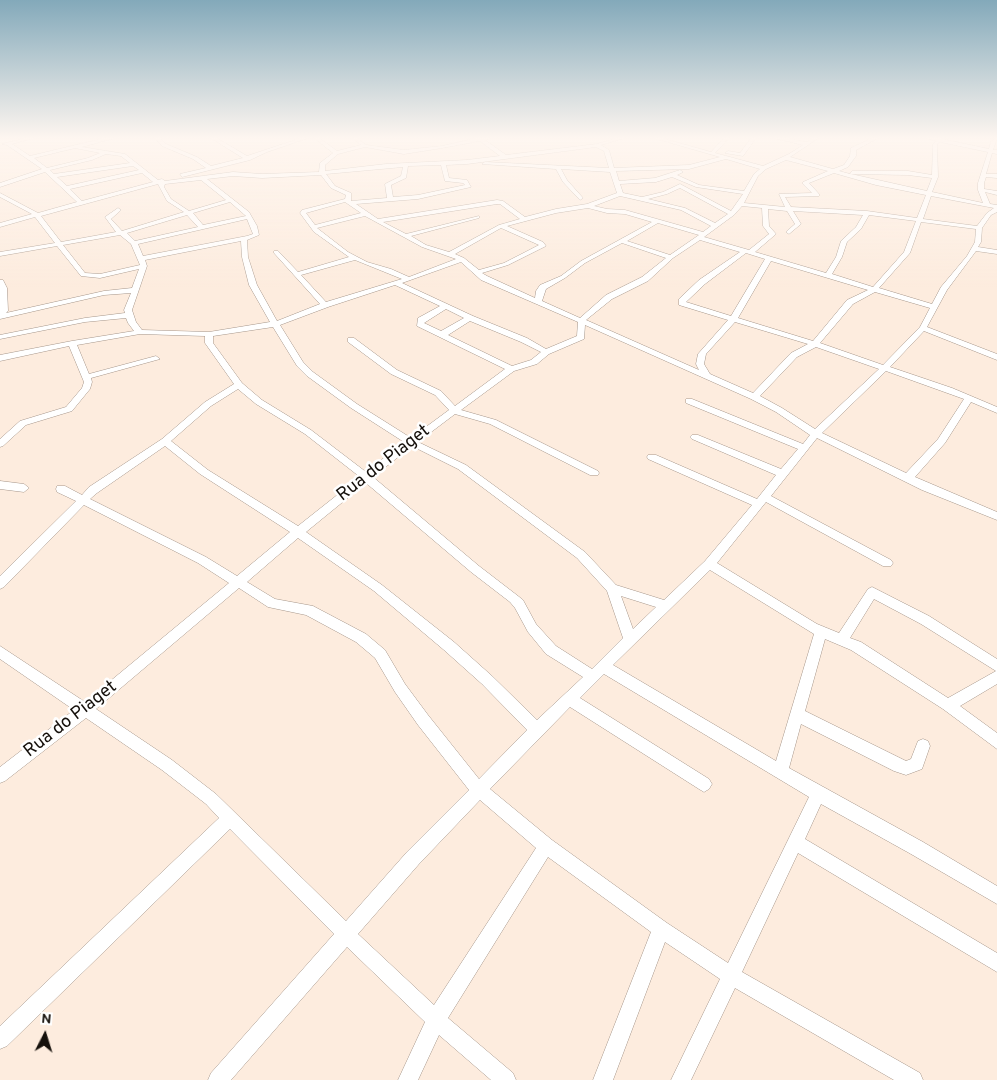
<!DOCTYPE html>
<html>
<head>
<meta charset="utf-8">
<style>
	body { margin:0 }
	#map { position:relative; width:997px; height:1080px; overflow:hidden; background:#fdecde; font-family:Overpass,sans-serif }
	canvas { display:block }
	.north { position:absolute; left:20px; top:1010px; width:50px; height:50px; -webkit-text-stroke:4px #fff; paint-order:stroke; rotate:5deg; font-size:14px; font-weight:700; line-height:20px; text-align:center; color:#15100b }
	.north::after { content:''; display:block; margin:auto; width:18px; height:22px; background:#15100b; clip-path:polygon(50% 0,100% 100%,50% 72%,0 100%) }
</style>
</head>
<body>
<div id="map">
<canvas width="997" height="1080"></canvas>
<div class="north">N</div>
</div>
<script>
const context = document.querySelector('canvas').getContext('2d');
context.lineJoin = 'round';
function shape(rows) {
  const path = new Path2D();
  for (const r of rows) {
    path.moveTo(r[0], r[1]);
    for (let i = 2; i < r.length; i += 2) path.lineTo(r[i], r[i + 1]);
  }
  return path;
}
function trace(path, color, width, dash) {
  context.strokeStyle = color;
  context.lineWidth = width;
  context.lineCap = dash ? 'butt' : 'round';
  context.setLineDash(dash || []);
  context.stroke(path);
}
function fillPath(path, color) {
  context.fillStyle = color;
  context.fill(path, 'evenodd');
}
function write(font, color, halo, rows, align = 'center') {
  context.font = font + ' Overpass,sans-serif';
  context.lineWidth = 5;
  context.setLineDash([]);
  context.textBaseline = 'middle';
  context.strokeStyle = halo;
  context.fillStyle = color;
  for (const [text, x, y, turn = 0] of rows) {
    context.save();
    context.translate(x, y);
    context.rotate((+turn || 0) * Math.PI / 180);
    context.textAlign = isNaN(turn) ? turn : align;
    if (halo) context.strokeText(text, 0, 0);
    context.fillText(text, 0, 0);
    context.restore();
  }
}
const minor = shape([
	[29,137,38,137,12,144,30,156,109,137,118,137,82,147,125,154,158,180,162,179,165,181,233,172,262,174,319,172,320,163,333,153,313,137,318,137,337,151,361,145,351,137,356,137,366,145,404,150,442,146,477,138,476,137,492,137,485,140,506,155,597,144,620,137,628,137,601,145,609,150,614,168,689,165,720,157,650,137,658,137,711,152,725,137,730,137,715,153,763,166,789,154,803,145,769,137,780,137,807,142,815,137,820,137,790,157,833,169,844,165,850,156,851,148,874,137,880,137,856,150,856,156,848,167,839,171,850,174,852,171,908,171,932,175,933,144,936,141,923,137,933,137,989,149,991,141,997,138,993,150,997,150,997,154,992,153,986,174,997,174,997,178,986,177,984,183,984,189,997,191,997,195,985,192,990,204,997,205,997,212,991,215,982,228,981,242,978,247,997,250,997,254,976,251,947,290,927,327,997,354,997,360,924,331,890,367,952,388,997,407,997,413,971,402,945,443,915,477,997,512,997,520,922,490,817,438,771,496,891,560,893,563,891,566,883,566,766,502,717,563,817,624,839,633,868,589,872,587,876,589,929,616,997,659,997,684,960,706,997,733,997,749,943,709,851,650,825,639,805,711,906,761,911,759,918,741,923,739,928,741,930,746,922,769,906,775,894,771,801,724,789,768,923,842,997,886,997,904,911,854,821,804,805,839,997,953,997,972,798,853,742,972,920,1073,923,1080,894,1080,735,988,691,1080,671,1080,720,979,665,942,613,1080,593,1080,651,932,548,857,448,1018,513,1073,516,1080,491,1080,439,1035,418,1080,398,1080,425,1022,347,947,231,1080,208,1080,211,1073,334,934,230,829,7,1046,0,1049,0,1026,219,818,206,804,162,770,86,718,5,781,0,783,0,767,74,710,0,659,0,646,85,702,229,583,198,563,84,505,4,587,0,589,0,576,76,501,57,492,56,489,57,486,65,486,82,495,89,487,162,439,205,402,234,384,205,343,205,336,140,334,77,345,89,374,156,356,160,359,91,378,92,382,90,389,72,411,26,425,3,446,0,447,0,439,20,421,66,407,82,388,84,382,69,346,0,361,0,355,72,341,134,331,128,323,126,318,85,322,0,339,0,335,85,318,125,313,124,310,131,293,104,295,0,319,0,280,3,280,7,288,8,311,6,313,104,291,132,288,139,269,100,278,81,276,57,246,0,256,0,252,55,243,35,217,0,227,0,223,32,214,0,197,0,193,38,213,77,202,45,172,0,187,0,183,42,169,7,145,2,144,29,137],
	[480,141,500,156,467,160,386,164,325,171,325,165,338,154,365,147,404,154,442,148,480,141],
	[940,142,988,152,978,183,978,190,983,203,932,192,938,177,937,144,940,142],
	[596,147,604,151,609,168,485,162,482,164,556,169,563,182,580,200,583,198,567,180,561,169,610,172,617,193,587,204,556,209,525,217,503,201,497,200,378,219,356,204,418,199,471,187,467,180,449,178,446,165,467,164,596,147],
	[75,148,100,153,88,158,47,168,34,158,75,148],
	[106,154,121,156,130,163,54,174,50,170,92,160,106,154],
	[726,159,760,169,754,174,744,191,699,185,677,175,683,172,680,170,655,178,619,181,616,171,689,169,726,159],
	[786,160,828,171,803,182,803,184,812,193,779,194,785,207,744,203,758,176,766,169,786,160],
	[441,165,445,181,463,183,465,185,418,195,393,197,391,185,406,178,408,166,441,165],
	[133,166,139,170,67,186,57,177,133,166],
	[403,167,401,176,385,184,387,198,351,201,351,193,335,186,326,174,403,167],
	[142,173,153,182,82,201,70,189,142,173],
	[834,173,876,185,926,195,917,218,867,211,791,207,785,197,819,196,819,194,809,183,834,173],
	[851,174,908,175,932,178,927,191,851,174],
	[321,175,331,188,346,195,345,199,302,210,300,213,314,232,349,257,298,272,278,251,274,251,274,253,320,304,277,321,257,285,248,257,247,240,259,235,257,226,249,212,207,179,233,176,262,178,321,175],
	[672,177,696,187,743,194,731,211,680,184,663,192,642,197,623,193,620,184,656,182,672,177],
	[201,180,226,200,189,211,171,199,164,187,165,184,201,180],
	[158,184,167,201,184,212,122,231,111,219,121,210,118,208,105,217,116,232,61,242,41,216,158,184],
	[680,188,728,214,715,223,685,208,648,199,667,194,680,188],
	[620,196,681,210,711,226,703,232,625,210,607,209,594,206,620,196],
	[931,196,994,208,987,213,977,226,923,219,931,196],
	[230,202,246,216,203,225,193,213,230,202],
	[345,202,361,213,315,225,306,213,345,202],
	[497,204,500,204,520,219,499,225,449,252,426,245,411,236,479,218,479,216,406,234,383,222,497,204],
	[742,206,762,208,763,226,769,234,749,250,704,237,734,215,742,206],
	[588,208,607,213,625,214,652,222,581,261,561,276,540,285,536,291,535,298,487,276,482,273,508,265,546,246,543,242,507,226,556,213,588,208],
	[768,209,787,211,795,224,786,232,789,234,801,224,793,211,863,215,856,227,841,241,836,257,826,273,755,252,776,234,769,226,768,209],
	[187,215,198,227,135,241,127,233,187,215],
	[869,215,916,221,904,252,873,287,832,274,842,257,847,242,861,229,869,215],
	[365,216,422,247,456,259,409,277,391,269,367,262,348,252,317,228,365,216],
	[247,219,253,234,247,236,143,256,138,244,247,219],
	[921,222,976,229,975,242,967,256,941,287,932,304,879,288,910,253,921,222],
	[658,223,699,235,670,255,627,241,658,223],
	[501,228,539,245,504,263,479,270,464,258,455,254,501,228],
	[120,235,131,244,140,265,100,274,85,273,63,245,120,235],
	[700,240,740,252,699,280,679,299,679,305,728,320,698,354,696,364,699,370,586,320,612,299,648,281,673,258,700,240],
	[241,241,242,257,249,285,270,322,209,332,142,330,136,322,132,310,147,266,145,260,241,241],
	[622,243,666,258,642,277,606,295,580,318,542,301,546,289,565,278,585,263,622,243],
	[746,253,765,259,731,316,686,302,705,284,746,253],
	[355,260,402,279,326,302,301,275,355,260],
	[771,261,868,290,847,300,813,341,738,318,771,261],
	[461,262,481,280,578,322,577,336,546,349,527,338,473,316,402,283,461,262],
	[395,285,440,306,418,318,417,326,505,369,455,406,441,391,397,370,354,338,348,338,348,342,391,374,435,395,449,410,411,438,357,404,313,372,303,362,280,325,328,307,395,285],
	[875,292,930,308,920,327,883,365,820,343,853,304,875,292],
	[446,309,464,318,441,331,424,323,446,309],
	[470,321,521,342,541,352,531,360,512,366,448,335,470,321],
	[735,322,808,344,791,353,753,393,710,374,704,364,706,354,735,322],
	[585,325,751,399,776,412,810,435,803,444,692,399,686,399,686,403,798,449,781,469,698,435,692,435,690,437,692,439,776,475,757,499,656,455,648,455,647,457,648,459,752,505,705,561,664,600,616,585,585,552,466,465,418,442,455,414,490,424,590,475,598,475,599,473,598,471,496,420,461,410,514,371,537,364,549,354,584,339,585,325],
	[273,327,297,366,307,376,351,408,404,442,366,472,311,430,262,400,242,383,213,343,213,336,273,327],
	[816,347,879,369,815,429,782,408,760,396,797,357,816,347],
	[886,371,964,399,938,439,906,473,822,433,886,371],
	[238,389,256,404,305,434,360,477,298,526,208,470,171,441,211,406,238,389],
	[165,446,200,474,290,532,237,576,206,557,90,499,97,493,165,446],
	[412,446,458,469,577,558,607,591,623,638,592,669,556,646,536,624,523,600,518,596,479,566,373,477,412,446],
	[366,483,471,572,510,602,515,608,528,632,546,654,583,677,537,720,492,676,454,642,382,585,306,532,366,483],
	[298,538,374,591,444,650,482,684,527,730,479,779,428,715,405,684,385,650,366,634,313,606,275,599,247,582,298,538],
	[710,570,814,634,776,761,613,665,710,570],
	[239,588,268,607,306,615,356,642,375,658,395,692,418,725,469,790,407,852,346,921,216,794,172,760,96,709,239,588],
	[621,596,656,607,633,629,621,596],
	[874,599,921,624,996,671,948,698,861,642,850,638,874,599],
	[604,674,809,797,728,963,667,923,552,840,490,789,570,707,699,789,704,792,709,789,712,784,709,779,580,698,604,674],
	[480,800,536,848,434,1005,358,934,419,864,480,800],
	[154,137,159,137,166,144,197,157,211,166,243,158,209,137,215,137,247,156,304,137,311,137,267,152,250,160,182,177,180,174,206,168,193,159,162,146,154,137],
	[752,137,757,137,743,156,725,153,728,151,740,153,752,137],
	[0,481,24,484,29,488,24,492,0,489,0,481]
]);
trace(minor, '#a6968a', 1);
fillPath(minor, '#fff');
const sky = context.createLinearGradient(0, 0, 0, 288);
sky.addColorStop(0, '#83a9ba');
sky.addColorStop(0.48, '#fef6f0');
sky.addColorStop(1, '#fef6f000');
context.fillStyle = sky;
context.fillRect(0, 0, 997, 288);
write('18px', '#15100b', '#fff', [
	["Rua do Piaget",384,464,-38],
	["Rua do Piaget",71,720,-38]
]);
</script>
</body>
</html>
